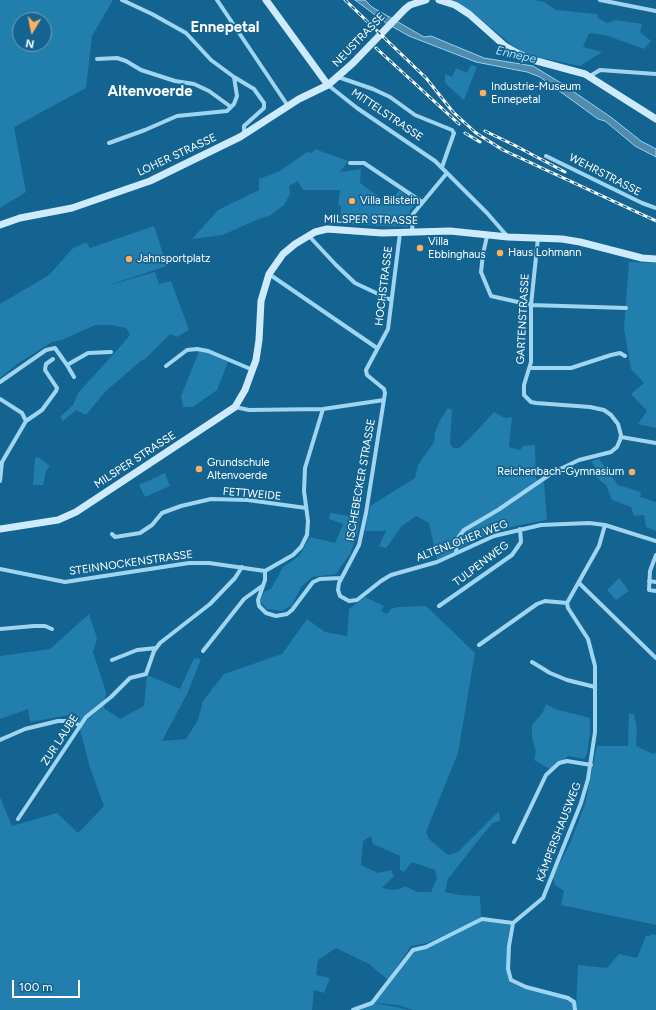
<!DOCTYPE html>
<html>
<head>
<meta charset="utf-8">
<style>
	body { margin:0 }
	#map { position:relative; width:656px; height:1010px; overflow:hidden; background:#136490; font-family:Figtree,sans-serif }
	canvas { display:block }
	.north { position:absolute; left:12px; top:12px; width:40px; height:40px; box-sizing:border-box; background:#136490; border:1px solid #71a2bc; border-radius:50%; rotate:190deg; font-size:11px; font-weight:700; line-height:16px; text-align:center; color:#fff }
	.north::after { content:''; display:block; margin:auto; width:14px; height:18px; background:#ffb05f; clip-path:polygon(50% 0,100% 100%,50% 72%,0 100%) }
	.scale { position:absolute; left:12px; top:980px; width:68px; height:18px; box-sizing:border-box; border:2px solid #fff; border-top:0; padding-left:5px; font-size:12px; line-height:14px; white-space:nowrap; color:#fff; -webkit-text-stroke:3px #136490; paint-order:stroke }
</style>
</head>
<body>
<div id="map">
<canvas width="656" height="1010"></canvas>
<div class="north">N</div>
<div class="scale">100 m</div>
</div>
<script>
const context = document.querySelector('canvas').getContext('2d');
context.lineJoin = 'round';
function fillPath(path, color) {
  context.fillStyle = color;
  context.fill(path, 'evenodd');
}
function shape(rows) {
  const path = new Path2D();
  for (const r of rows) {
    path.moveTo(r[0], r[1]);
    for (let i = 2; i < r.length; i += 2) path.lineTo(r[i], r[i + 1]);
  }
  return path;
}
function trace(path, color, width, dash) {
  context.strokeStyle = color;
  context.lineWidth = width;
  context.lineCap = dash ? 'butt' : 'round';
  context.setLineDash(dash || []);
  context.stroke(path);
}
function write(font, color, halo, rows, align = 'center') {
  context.font = font + ' Figtree,sans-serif';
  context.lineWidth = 3.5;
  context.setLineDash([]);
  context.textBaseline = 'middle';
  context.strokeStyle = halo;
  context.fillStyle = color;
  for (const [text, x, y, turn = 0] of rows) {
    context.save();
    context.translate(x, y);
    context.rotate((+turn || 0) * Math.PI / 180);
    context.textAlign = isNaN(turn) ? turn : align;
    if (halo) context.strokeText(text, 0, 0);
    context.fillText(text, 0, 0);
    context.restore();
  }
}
fillPath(shape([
	[0,0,113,0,92,36,86,88,14,127,26,192,0,208],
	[20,20,44,20,44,44,20,44],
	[451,0,535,0,544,2,556,10,597,14,598,18,607,23,616,20,642,24,640,32,651,41,644,49,605,35,589,33,583,47,602,52,580,66,533,56,518,50,474,14,456,1],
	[471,65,477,67,464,100,445,83,445,74,452,77,456,68,467,73],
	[315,149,348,161,340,172,361,169,360,183,389,204,399,190,416,204,410,210,408,227,340,224,341,206,338,205,340,190,303,190,298,181,289,186,290,194,284,205,271,215,256,220,223,235,192,239,218,210,259,190,259,179,280,171,307,152,312,153],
	[154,226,167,266,103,287,155,272,159,284,171,281,189,330,177,337,170,334,144,360,142,360,106,391,86,415,76,410,63,421,60,417,73,405,78,393,127,339,130,334,126,328,111,325,95,325,62,340,52,342,17,364,0,378,0,304,49,275,72,249,86,242,90,248],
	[629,262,656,263,656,428,638,424,647,411,631,394,644,383,631,369,624,329],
	[199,351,209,352,228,362,217,390,193,407,183,407,181,396],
	[448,408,452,410,450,443,453,448,459,448,470,438,494,412,505,418,512,417,509,447,520,450,523,446,535,445,536,479,544,482,547,520,520,525,492,532,437,560,429,523,416,516,402,526,386,548,379,546,386,531,365,531,370,506,415,478,418,465,434,442,435,432,440,420],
	[38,457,50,466,46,471,43,485,33,485,35,458],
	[599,459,618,485,641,492,640,497,656,502,656,531,646,527,644,515,634,516,631,507,612,500,606,485,596,477,595,467,591,461],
	[165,473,170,486,145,497,139,485],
	[360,478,365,479,356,515,360,516,358,532,350,554,336,574,312,577,301,587,292,605,282,611,267,609,260,601,264,592,271,589,283,567,299,556,310,537,335,543,343,524,329,519,330,513,350,516],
	[619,578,629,591,616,600,607,590],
	[365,597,384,606,381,611,387,614,391,609,398,607,426,606,475,653,458,753,426,832,429,839,448,855,458,852,499,811,500,821,493,823,480,838,448,879,445,892,459,895,480,896,481,919,427,943,411,946,388,980,369,964,336,948,318,960,316,975,330,978,324,993,314,990,312,1010,0,1010,0,797,12,826,57,813,78,833,104,806,90,768,76,714,30,722,28,709,0,719,0,656,50,649,89,614,97,638,93,652,106,692,104,708,120,719,144,706,147,675,180,689,194,658,201,659,188,692,162,741,186,739,198,720,203,701,224,674,282,654,307,619,325,632,347,636,349,609],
	[371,836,373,844,400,856,400,870,404,872,412,862,435,870,437,878,431,892,417,892,405,886,400,889,393,890,382,888,394,876,391,870,378,873,361,865,363,841],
	[546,704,555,709,590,718,590,732,587,754,584,759,568,756,564,760,557,762,550,769,534,760,536,751,532,738,532,725,543,712],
	[629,713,634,714,637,728,636,746,653,754,656,752,656,925,561,905,564,891,555,885,553,877,571,841,585,804,597,746,628,746],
	[482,921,510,925,508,937,507,968,510,982,567,999,573,1003,575,1010,413,1010,398,1005,373,1003,414,952,432,946],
	[651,934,656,935,656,1010,576,1010,578,965,607,968,619,954,637,958,646,936,650,936],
	[372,1003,397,1007,408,1010,355,1010]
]), '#227ead');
const water = shape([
	[355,0,365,0,372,7,424,37,431,36,484,58,533,66,561,83,612,118,641,141,656,149,656,157,635,146,605,121,598,119,540,77,527,72,476,62,409,36,386,23,355,0]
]);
fillPath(water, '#528bab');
trace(water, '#91d4f5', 1);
trace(shape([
	[122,0,152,14,186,33,211,60,234,77,254,89,264,103,264,108,244,126,244,135],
	[217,0,288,106],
	[600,0,656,11],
	[97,59,117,58,126,61,141,70,175,81,194,84,209,91,231,107],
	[590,76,600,70,656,74],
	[338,77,373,89,390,97,415,115,452,130,454,133,442,167],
	[328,85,357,108,435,161,487,213,508,237],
	[109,143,145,130,177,116,227,111,234,104,237,96,234,77],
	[546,156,642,203,656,208],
	[350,163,364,163,422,202],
	[412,232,413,214,447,173],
	[400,233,388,329,366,370,367,375,384,389,385,393,366,513,359,545,339,583,338,590,340,596,349,601,357,600,381,581,391,575,437,562,494,536,541,525,589,523,605,525,656,541],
	[308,235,336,265,355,283,391,300],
	[487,236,483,254,481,272,491,296,531,305,626,308],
	[269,274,377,348],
	[67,365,74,377],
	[166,366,187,350,197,349,208,351,253,370],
	[530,368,571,368,611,355,620,353,625,356],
	[0,382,46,350,55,348,67,365,88,353,111,352],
	[0,399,22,413,26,421,2,462,0,481],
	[235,407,249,410,323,409,384,400],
	[26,421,42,410,56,391,57,388,45,370,46,364,53,359],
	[621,437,656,443],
	[112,534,115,537,140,533,152,525,162,513,181,506,211,499,248,500,306,508],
	[456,553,457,539,464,530,498,510,552,473,579,460,611,452,617,447,620,440,621,435,618,424,611,415,604,410,590,407,536,403,531,402,524,395,524,385,531,362,531,305,538,238],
	[656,555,650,571,649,590,656,591],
	[0,569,65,582,189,563,209,563,265,571],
	[265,571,293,555,301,547,307,535,308,521,304,491,305,468,323,409],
	[265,571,265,580,258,600,259,606,266,613,276,616,287,614,292,610,313,582,320,579,341,578],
	[649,581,656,582],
	[579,583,656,658],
	[439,606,512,555,521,542,520,529],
	[0,629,34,626,45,626,52,629],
	[479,645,537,604,545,601,567,603],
	[203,651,244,599,262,586],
	[112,660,137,650,156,648],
	[532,662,550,673,567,680,595,687],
	[0,740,25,729,58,721,70,721,79,725],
	[18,819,86,717,111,697,130,678,146,674,154,651,160,643,210,604,235,578,242,567],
	[514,842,546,775,559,763,567,761,591,765],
	[513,923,543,898,581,803,588,779,595,732,595,666,588,639,568,608,567,603,599,546,605,525],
	[513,923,509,946,508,969,511,980,526,987,568,998,574,1002,575,1010],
	[353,1010,372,1003,413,950,426,947,482,919,513,923]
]), '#9fd5f1', 4);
trace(shape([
	[266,0,328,85],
	[439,0,455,5,469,14,505,46,517,53,533,60,585,74,656,119],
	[0,225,20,218,72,208,150,181,240,137,299,99,328,85,353,63,405,9,410,5,426,0],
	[0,529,58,520,76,512,235,407,245,390,256,360,259,340,261,301,269,274,283,254,295,244,315,232,327,229,382,233,450,231,508,237,562,239,580,242,642,258,656,259]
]), '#cdebfc', 7);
const rail = shape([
	[345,0,426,78,453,112,476,133,503,150,656,221],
	[376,48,459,124],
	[485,131,514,145,565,172],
	[465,133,480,142]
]);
trace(rail, '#fff', 3);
trace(rail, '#136490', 1.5, [4.5]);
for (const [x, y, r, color] of [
	[483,93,4,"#ffb05f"],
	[352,201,4,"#ffb05f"],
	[420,248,4,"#ffb05f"],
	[500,253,4,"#ffb05f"],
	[129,259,4,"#ffb05f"],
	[199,469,4,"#ffb05f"],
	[632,472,4,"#ffb05f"]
]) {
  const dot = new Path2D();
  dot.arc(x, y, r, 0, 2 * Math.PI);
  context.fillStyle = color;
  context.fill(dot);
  trace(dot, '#136490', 1.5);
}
write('11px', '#fff', '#136490', [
	["NEUSTRASSE",359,40,-46],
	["MITTELSTRASSE",387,115,34],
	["LOHER STRASSE",177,155,-25],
	["WEHRSTRASSE",605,175,27],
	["MILSPER STRASSE",371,220,1],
	["HOCHSTRASSE",384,286,-83],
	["GARTENSTRASSE",523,319,-87],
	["MILSPER STRASSE",135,460,-33],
	["ISCHEBECKER STRASSE",361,480,-80],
	["FETTWEIDE",252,494,5],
	["ALTENLOHER WEG",462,541,-21],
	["STEINNOCKENSTRASSE",131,563,-8],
	["TULPENWEG",481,564,-37],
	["ZUR LAUBE",60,740,-57],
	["KÄMPERSHAUSWEG",559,832,-69]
]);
write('11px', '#fff', '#136490', [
	["Industrie-Museum",491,87],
	["Ennepetal",491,100],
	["Villa Bilstein",360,201],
	["Villa",428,242],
	["Ebbinghaus",428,255],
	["Haus Lohmann",508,253],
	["Jahnsportplatz",137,259],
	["Grundschule",207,463],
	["Altenvoerde",207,476],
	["Reichenbach-Gymnasium",624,472,"right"]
], 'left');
write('italic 12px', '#afe0f9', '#136490', [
	["Ennepe",516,55,13]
]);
write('bold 15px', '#fff', '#136490', [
	["Ennepetal",225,28],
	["Altenvoerde",150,92]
]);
</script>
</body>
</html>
